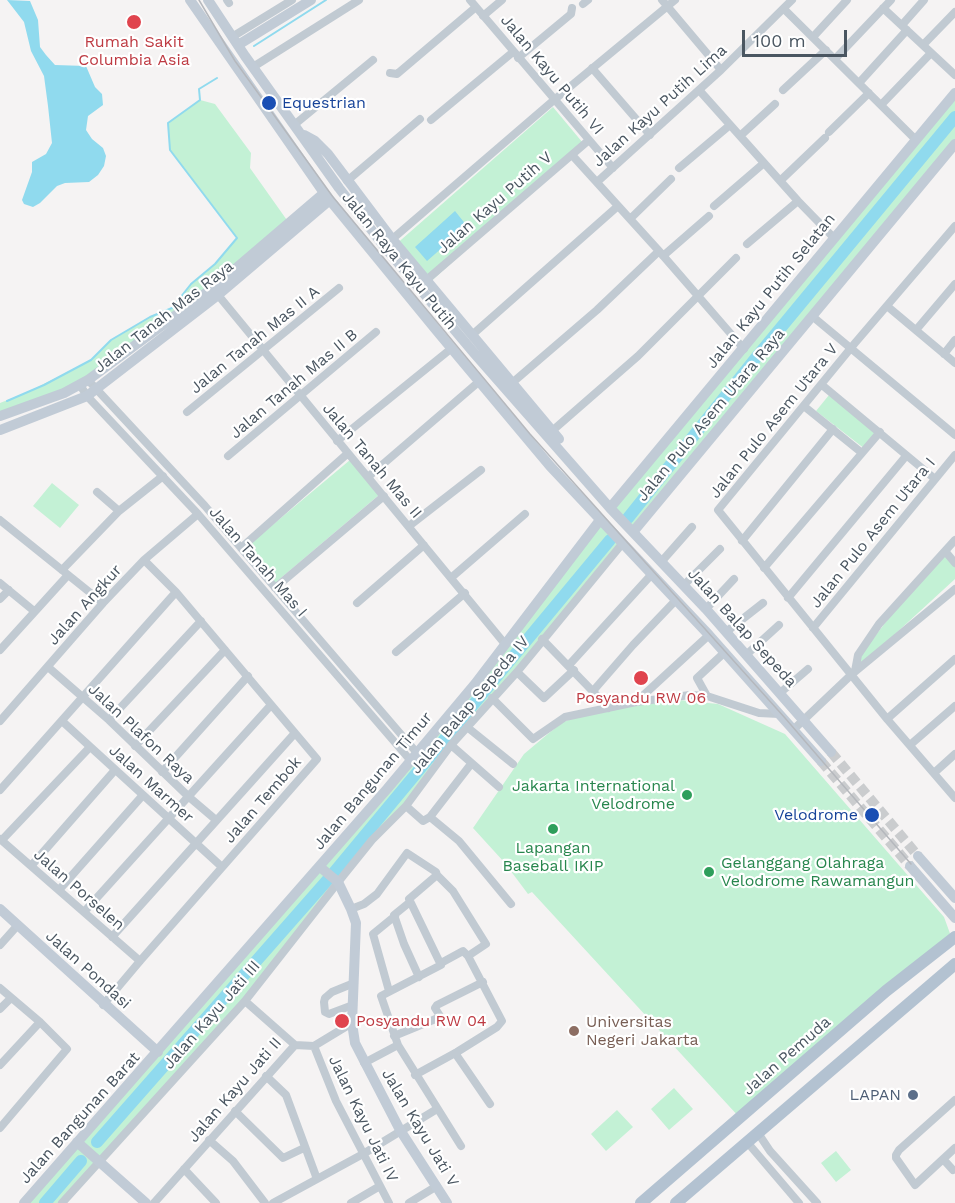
<!DOCTYPE html>
<html>
<head>
<meta charset="utf-8">
<style>
	body { margin:0 }
	#map { position:relative; width:955px; height:1203px; overflow:hidden; background:#f5f3f3; font-family:"Work Sans",sans-serif }
	canvas { display:block }
	.scale { position:absolute; left:742px; top:30px; width:105px; height:27px; box-sizing:border-box; border:3px solid #4a5661; border-top:0; padding-left:8px; font-size:18px; line-height:21px; white-space:nowrap; color:#4a5661; -webkit-text-stroke:4px #fff; paint-order:stroke }
</style>
</head>
<body>
<div id="map">
<canvas width="955" height="1203"></canvas>
<div class="scale">100 m</div>
</div>
<script>
const context = document.querySelector('canvas').getContext('2d');
context.lineJoin = 'round';
function fillPath(path, color) {
  context.fillStyle = color;
  context.fill(path, 'evenodd');
}
function shape(rows) {
  const path = new Path2D();
  for (const r of rows) {
    path.moveTo(r[0], r[1]);
    for (let i = 2; i < r.length; i += 2) path.lineTo(r[i], r[i + 1]);
  }
  return path;
}
function trace(path, color, width, dash) {
  context.strokeStyle = color;
  context.lineWidth = width;
  context.lineCap = dash ? 'butt' : 'round';
  context.setLineDash(dash || []);
  context.stroke(path);
}
function write(font, color, halo, rows, align = 'center') {
  context.font = font + ' "Work Sans",sans-serif';
  context.lineWidth = 4.5;
  context.setLineDash([]);
  context.textBaseline = 'middle';
  context.strokeStyle = halo;
  context.fillStyle = color;
  for (const [text, x, y, turn = 0] of rows) {
    context.save();
    context.translate(x, y);
    context.rotate((+turn || 0) * Math.PI / 180);
    context.textAlign = isNaN(turn) ? turn : align;
    if (halo) context.strokeText(text, 0, 0);
    context.fillText(text, 0, 0);
    context.restore();
  }
}
fillPath(shape([
	[955,93,955,144,633,532,610,508],
	[200,100,215,104,251,153,250,168,289,223,88,380,0,416,0,403,30,391,91,360,111,340,150,317,172,308,191,284,215,264,237,238,170,150,168,123],
	[553,107,583,143,426,286,394,246],
	[829,395,877,434,865,449,816,411],
	[350,460,379,495,275,583,245,548],
	[52,483,79,505,60,528,33,506],
	[600,520,622,544,492,698,406,806,372,840,245,1001,62,1203,25,1203,387,789],
	[942,549,955,564,955,579,857,669,862,653],
	[629,700,679,700,718,704,785,734,944,917,952,939,740,1118,532,892,528,894,504,862,473,828,524,754,549,733,563,722],
	[674,1088,693,1109,669,1130,651,1109],
	[617,1110,633,1127,606,1151,591,1134],
	[836,1151,851,1170,836,1182,821,1163]
]), '#c3f1d5');
fillPath(shape([
	[7,0,30,1,38,20,40,47,46,55,55,65,86,66,95,87,102,94,103,105,88,116,86,130,92,139,103,148,106,156,104,166,98,175,89,182,65,183,57,186,40,203,33,207,24,204,22,200,32,172,32,162,46,154,52,143,48,106,44,76,31,51,24,22],
	[455,211,467,226,427,261,415,247]
]), '#90daee');
trace(shape([
	[254,46,326,0],
	[7,401,44,385,91,360,111,340,150,317,172,308,191,284,215,264,237,238,170,150,168,123,200,100,199,89,217,78]
]), '#90daee', 2);
trace(shape([
	[628,518,755,359,955,117],
	[97,1142,331,876,610,540],
	[45,1203,81,1161]
]), '#90daee', 12);
trace(shape([
	[831,752,918,856],
	[821,761,910,866]
]), '#caccce', 10, [10, 5]);
trace(shape([
	[227,0,229,3],
	[470,0,613,168],
	[662,0,721,70],
	[583,4,588,0],
	[883,8,955,75],
	[784,9,916,140],
	[483,16,502,0],
	[902,25,924,0],
	[232,37,292,0],
	[813,37,847,0],
	[923,45,955,12],
	[518,58,571,14,572,8],
	[835,59,891,0],
	[253,67,359,0],
	[592,68,650,135],
	[390,73,397,74,476,7],
	[859,83,907,30],
	[699,90,798,201,834,238],
	[783,90,826,50],
	[881,105,931,53],
	[431,120,513,52],
	[294,125,373,60],
	[829,132,869,93],
	[740,136,775,104],
	[572,155,659,251,744,349],
	[679,168,730,125],
	[347,181,420,119],
	[780,181,825,138],
	[597,182,721,70,792,0],
	[714,206,764,163],
	[630,219,671,179],
	[955,226,855,343,718,510,887,719,955,798],
	[390,241,554,100,675,0],
	[747,244,798,201],
	[663,256,709,216],
	[424,282,589,140],
	[218,295,505,644],
	[887,306,955,363],
	[812,316,955,435],
	[916,330,955,284],
	[472,335,618,206],
	[944,354,955,340],
	[88,380,205,506,417,753],
	[512,383,597,310,659,251],
	[80,385,87,396,198,514,411,761],
	[822,385,935,479],
	[805,407,862,453],
	[187,412,339,288],
	[552,431,638,356,736,258],
	[337,441,447,352],
	[228,456,376,332],
	[368,477,475,385],
	[97,492,119,511],
	[0,520,103,603],
	[409,526,481,470],
	[742,541,833,429],
	[241,548,347,454],
	[945,551,955,563],
	[662,561,692,527],
	[764,568,880,432],
	[62,570,119,511,163,476],
	[452,577,525,514],
	[0,583,34,611],
	[684,585,720,549],
	[275,588,384,496],
	[788,598,906,456],
	[0,599,9,590],
	[357,603,424,545],
	[706,609,734,579],
	[813,628,955,455],
	[726,632,763,603],
	[542,639,609,708],
	[0,650,68,575],
	[396,652,465,593],
	[746,655,779,625],
	[569,665,652,574],
	[48,667,109,720,189,797,216,820],
	[855,671,858,655,879,624,955,540],
	[517,672,544,698,574,670],
	[593,691,633,645,676,600],
	[780,693,808,669],
	[707,696,697,678,725,652],
	[492,698,533,739,565,717,636,702,690,695,707,696,759,713,779,714],
	[636,702,709,635],
	[887,719,955,659],
	[109,720,201,621],
	[0,721,103,603,144,560,198,514],
	[62,721,222,867],
	[467,727,513,764],
	[793,730,851,675,955,589],
	[451,745,499,787],
	[910,745,955,706],
	[135,746,225,650],
	[162,772,248,676],
	[934,773,955,754],
	[0,790,176,592],
	[406,806,423,821,430,817,459,841,511,904],
	[430,817,471,764],
	[0,839,140,961],
	[2,840,90,747],
	[31,866,115,770],
	[437,875,453,891,486,944,468,956,463,951,441,963],
	[59,890,143,795],
	[410,902,394,915,404,944,419,977],
	[351,909,364,904,377,894,407,853,436,872,437,875,409,899,441,965,381,996,398,1045,364,1063],
	[84,912,271,705],
	[112,937,295,733],
	[0,945,17,926],
	[0,988,40,1022,67,1049,0,1128],
	[389,991,373,934,395,916],
	[103,1005,140,961,317,759,176,592,144,560],
	[353,1005,329,1014,325,1012,324,1002,325,998,332,992,354,983],
	[0,1009,11,998],
	[394,1036,438,1018,440,1016,435,1008,437,1005,483,982],
	[295,1045,314,1046,352,1023],
	[398,1045,461,1146],
	[314,1046,336,1101,389,1203],
	[455,1053,490,1104],
	[0,1065,40,1022],
	[415,1075,457,1052,497,1027,502,1021,468,956],
	[266,1076,286,1095,317,1179],
	[955,1100,899,1150,896,1155,896,1158,915,1185,955,1148],
	[235,1111,283,1158,304,1148],
	[758,1133,770,1151,817,1203],
	[209,1140,233,1161,265,1203],
	[747,1142,799,1203],
	[943,1159,953,1170],
	[184,1169,216,1203],
	[62,1203,245,1001,343,876,372,840,406,806,451,745,517,672,622,544],
	[154,1203,295,1045,245,1001],
	[273,1203,363,1154,437,1109],
	[351,1203,380,1186],
	[409,1203,437,1186]
]), '#c1cad2', 8);
trace(shape([
	[190,0,324,193,437,331,550,466,709,635,821,761],
	[208,0,245,56,339,188,384,246,474,353,610,508,706,609,831,752],
	[238,45,311,0],
	[304,135,315,141,328,154,392,239,559,439],
	[0,416,64,393,88,380,214,287,324,193],
	[0,430,87,396,218,295,330,200],
	[610,508,955,93],
	[633,532,955,144],
	[918,856,955,898],
	[910,866,955,918],
	[320,867,338,882,351,909,356,923,352,1023,355,1043,400,1130,447,1203],
	[0,909,158,1052],
	[77,1142,146,1203],
	[24,1203,387,789,475,684,600,520]
]), '#c1cbd6', 10);
trace(shape([
	[641,1203,886,991,955,937],
	[676,1203,955,964]
]), '#b3c2d1', 12);
trace(shape([
	[199,0,235,61,333,197,530,434,785,718,911,864]
]), '#b5b8bd', 1.5);
for (const [x, y, r, color] of [
	[134,22,8,"#e0444e"],
	[269,103,8,"#1a4fb4"],
	[641,678,8,"#e0444e"],
	[687,795,6,"#2e9e5b"],
	[872,815,8,"#1a4fb4"],
	[553,829,6,"#2e9e5b"],
	[709,872,6,"#2e9e5b"],
	[342,1021,8,"#e0444e"],
	[574,1031,6,"#8d6e63"],
	[913,1095,6,"#5c6f8a"]
]) {
  const dot = new Path2D();
  dot.arc(x, y, r, 0, 2 * Math.PI);
  context.fillStyle = color;
  context.fill(dot);
  trace(dot, '#fff', 2);
}
write('16px', '#be3a42', '#fff', [
	["Rumah Sakit",134,42],
	["Columbia Asia",134,60],
	["Posyandu RW 06",641,698],
	["Posyandu RW 04",356,1021,"left"]
]);
write('16px', '#4a5661', '#fff', [
	["Jalan Kayu Putih VI",552,75,50],
	["Jalan Kayu Putih Lima",660,106,-42],
	["Jalan Kayu Putih V",495,203,-41],
	["Jalan Raya Kayu Putih",399,261,51],
	["Jalan Kayu Putih Selatan",771,291,-51],
	["Jalan Tanah Mas Raya",164,317,-38],
	["Jalan Tanah Mas II A",255,340,-39],
	["Jalan Tanah Mas II B",294,384,-40],
	["Jalan Pulo Asem Utara Raya",711,415,-50],
	["Jalan Pulo Asem Utara V",774,421,-51],
	["Jalan Tanah Mas II",372,461,50],
	["Jalan Pulo Asem Utara I",873,533,-51],
	["Jalan Tanah Mas I",258,562,49],
	["Jalan Angkur",85,605,-48],
	["Jalan Balap Sepeda",742,628,48],
	["Jalan Balap Sepeda IV",470,705,-50],
	["Jalan Plafon Raya",141,734,43],
	["Jalan Bangunan Timur",373,781,-50],
	["Jalan Marmer",151,784,42],
	["Jalan Tembok",263,800,-49],
	["Jalan Porselen",79,890,41],
	["Jalan Pondasi",88,970,42],
	["Jalan Kayu Jati III",212,1015,-49],
	["Jalan Pemuda",787,1056,-41],
	["Jalan Kayu Jati II",235,1090,-49],
	["Jalan Bangunan Barat",80,1118,-48],
	["Jalan Kayu Jati IV",363,1119,64],
	["Jalan Kayu Jati V",420,1128,59]
]);
write('16px', '#164399', '#fff', [
	["Equestrian",282,103],
	["Velodrome",858,815,"right"]
], 'left');
write('16px', '#27864d', '#fff', [
	["Jakarta International",675,786],
	["Velodrome",675,804],
	["Lapangan",553,848,"center"],
	["Baseball IKIP",553,866,"center"],
	["Gelanggang Olahraga",721,863,"left"],
	["Velodrome Rawamangun",721,881,"left"]
], 'right');
write('16px', '#785e54', '#fff', [
	["Universitas",586,1022],
	["Negeri Jakarta",586,1040]
], 'left');
write('16px', '#4e5e75', '#fff', [
	["LAPAN",901,1095]
], 'right');
</script>
</body>
</html>
